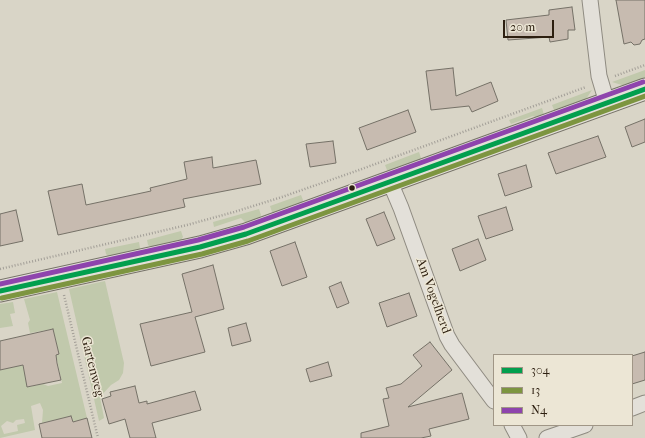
<!DOCTYPE html>
<html>
<head>
<meta charset="utf-8">
<style>
	body { margin:0 }
	#map { position:relative; width:645px; height:438px; overflow:hidden; background:#d9d5c7; font-family:"IM FELL French Canon",serif }
	canvas { display:block }
	.legend { position:absolute; left:493px; top:354px; width:140px; height:72px; box-sizing:border-box; background:#ece6d5; border:1px solid #a09686; margin:0; padding:5px 7px; list-style:none; font-size:12px; color:#2d1f10 }
	.legend li { display:flex; align-items:center; gap:8px; height:20px }
	.legend b { width:20px; border:1px solid #a09686 }
	.scale { position:absolute; left:503px; top:20px; width:51px; height:18px; box-sizing:border-box; border:2px solid #2d1f10; border-top:0; padding-left:5px; font-size:12px; line-height:14px; white-space:nowrap; color:#2d1f10; -webkit-text-stroke:3px #ece6d5; paint-order:stroke }
</style>
</head>
<body>
<div id="map">
<canvas width="645" height="438"></canvas>
<ul class="legend">
<li><b style="height:5px;background:#029f4e"></b>304</li>
<li><b style="height:5px;background:#7d9540"></b>13</li>
<li><b style="height:5px;background:#8e44ad"></b>N4</li>
</ul>
<div class="scale">20 m</div>
</div>
<script>
const context = document.querySelector('canvas').getContext('2d');
context.lineJoin = 'round';
function fillPath(path, color) {
  context.fillStyle = color;
  context.fill(path, 'evenodd');
}
function shape(rows) {
  const path = new Path2D();
  for (const r of rows) {
    path.moveTo(r[0], r[1]);
    for (let i = 2; i < r.length; i += 2) path.lineTo(r[i], r[i + 1]);
  }
  return path;
}
function trace(path, color, width, dash) {
  context.strokeStyle = color;
  context.lineWidth = width;
  context.lineCap = dash ? 'butt' : 'round';
  context.setLineDash(dash || []);
  context.stroke(path);
}
function write(font, color, halo, rows, align = 'center') {
  context.font = font + ' "IM FELL French Canon",serif';
  context.lineWidth = 3;
  context.setLineDash([]);
  context.textBaseline = 'middle';
  context.strokeStyle = halo;
  context.fillStyle = color;
  for (const [text, x, y, turn = 0] of rows) {
    context.save();
    context.translate(x, y);
    context.rotate((+turn || 0) * Math.PI / 180);
    context.textAlign = isNaN(turn) ? turn : align;
    if (halo) context.strokeText(text, 0, 0);
    context.fillText(text, 0, 0);
    context.restore();
  }
}
fillPath(shape([
	[645,70,645,81,625,86,612,82],
	[592,90,586,99,578,105,557,112,554,110,552,105],
	[542,108,544,115,540,119,533,116,511,124,509,120],
	[419,152,421,158,420,162,391,172,387,170,385,165],
	[301,195,303,200,302,205,276,214,272,212,270,206],
	[259,209,261,215,259,220,246,223,241,218,214,227,213,222],
	[181,231,183,237,180,242,152,248,148,245,147,240],
	[139,242,140,248,138,252,110,258,106,254,105,249],
	[105,281,124,363,123,373,119,380,111,385,100,397,104,418,99,421,69,289],
	[57,292,87,418,73,422,71,416,42,423,43,410,40,403,31,406,35,430,0,438,0,370,23,365,28,387,43,384,48,386,62,383,56,355,59,354,53,329,30,333,28,323,30,320,24,299],
	[24,419,25,423,17,425,18,431,4,434,1,426,7,421,13,423,16,420],
	[13,302,15,313,10,314,13,326,0,328,0,304]
]), '#c1c9ac');
const building = shape([
	[616,0,645,0,645,39,642,40,640,44,634,45,631,42,624,44,616,0],
	[572,7,575,30,568,30,568,39,550,42,549,37,508,40,506,20,549,15,549,10,572,7],
	[453,68,456,96,491,82,498,101,472,112,469,106,431,110,426,71,453,68],
	[408,110,416,132,367,150,359,128,408,110],
	[645,119,645,142,632,147,625,127,645,119],
	[598,136,606,157,556,174,548,153,598,136],
	[333,141,336,163,310,167,306,144,333,141],
	[212,157,213,168,256,160,261,184,183,199,185,207,58,235,48,191,82,184,86,205,151,191,150,188,187,179,184,162,212,157],
	[526,165,532,187,505,196,498,174,526,165],
	[506,207,513,230,486,239,478,216,506,207],
	[16,210,23,241,0,246,0,214,16,210],
	[384,212,395,239,377,246,366,219,384,212],
	[478,239,486,260,460,271,452,249,478,239],
	[295,242,307,277,282,286,270,251,295,242],
	[213,265,224,309,195,317,205,352,151,366,140,324,192,312,182,274,213,265],
	[341,282,349,303,337,308,329,287,341,282],
	[409,293,417,316,387,327,379,303,409,293],
	[246,323,251,341,232,346,228,328,246,323],
	[53,329,59,354,56,355,57,363,61,380,27,387,23,365,0,370,0,341,53,329],
	[430,342,452,370,408,407,462,393,469,419,429,429,431,436,421,438,361,438,361,433,389,426,383,399,389,398,386,388,401,384,422,366,413,355,430,342],
	[645,352,645,380,632,384,632,356,645,352],
	[328,362,332,376,310,382,306,369,328,362],
	[135,386,139,403,147,401,147,404,195,391,201,410,152,423,156,438,130,438,125,419,109,424,102,399,111,396,110,392,135,386],
	[71,416,73,422,87,418,92,438,42,438,39,424,71,416]
]);
fillPath(building, '#c7bbb0');
trace(building, '#757167', 1);
const minor = shape([
	[590,0,599,76,607,103],
	[390,182,401,208,447,336,452,345,494,401],
	[632,408,645,403],
	[512,425,519,438],
	[547,438,585,425]
]);
const secondary = shape([
	[0,291,200,247,246,234,645,89]
]);
trace(minor, '#8e8a80', 17);
trace(secondary, '#757167', 23);
trace(shape([
	[615,76,645,65],
	[0,269,187,225,234,212,282,197,359,170,586,87],
	[64,295,98,438]
]), '#a29e97', 2.5, [1, 2]);
trace(minor, '#e3e0d9', 15);
trace(secondary, '#e3e0d9', 21);
trace(shape([
	[0,291,200,247,246,234,645,89]
]), '#029f4e', 5);
trace(shape([
	[2,298,202,254,248,241,645,96]
]), '#7d9540', 5);
trace(shape([
	[0,284,198,240,244,227,643,82]
]), '#8e44ad', 5);
for (const [x, y, r, color] of [
	[352,188,3.5,"#2d1f10"]
]) {
  const dot = new Path2D();
  dot.arc(x, y, r, 0, 2 * Math.PI);
  context.fillStyle = color;
  context.fill(dot);
  trace(dot, '#ece6d5', 1.5);
}
write('13px', '#2d1f10', '#ece6d5', [
	["Am Vogelherd",433,296,70],
	["Gartenweg",92,367,76]
]);
</script>
</body>
</html>
